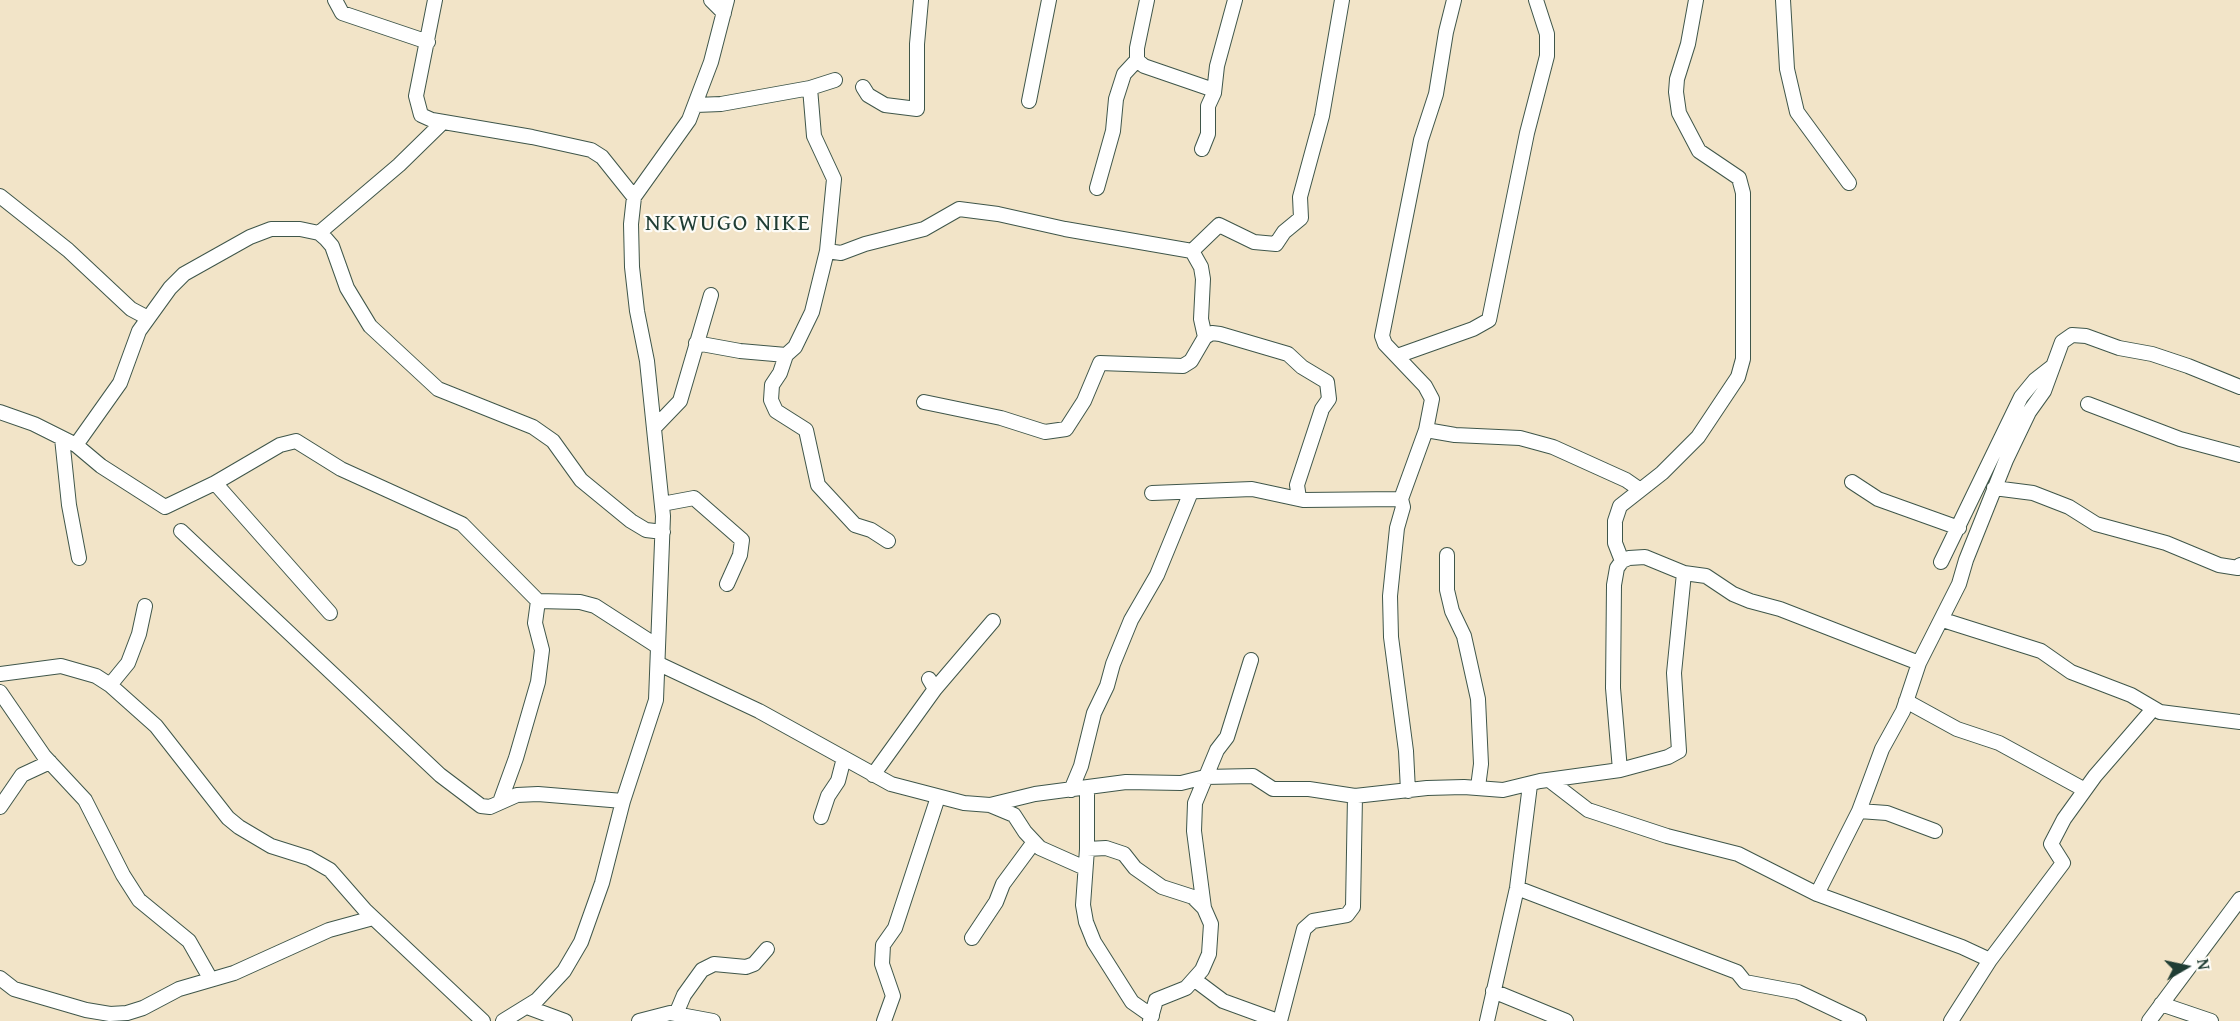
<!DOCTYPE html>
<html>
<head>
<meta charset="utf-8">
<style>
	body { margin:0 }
	#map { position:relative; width:2240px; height:1021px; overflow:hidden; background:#f2e4c8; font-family:"Gentium Book Plus",serif }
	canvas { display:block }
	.north { position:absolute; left:2156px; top:937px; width:60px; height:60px; -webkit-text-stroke:4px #fdfcf7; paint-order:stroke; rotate:81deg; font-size:16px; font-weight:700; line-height:24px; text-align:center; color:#1f3d34 }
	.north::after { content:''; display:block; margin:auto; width:21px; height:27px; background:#1f3d34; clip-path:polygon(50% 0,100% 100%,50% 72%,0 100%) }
</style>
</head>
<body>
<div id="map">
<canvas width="2240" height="1021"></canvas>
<div class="north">N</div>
</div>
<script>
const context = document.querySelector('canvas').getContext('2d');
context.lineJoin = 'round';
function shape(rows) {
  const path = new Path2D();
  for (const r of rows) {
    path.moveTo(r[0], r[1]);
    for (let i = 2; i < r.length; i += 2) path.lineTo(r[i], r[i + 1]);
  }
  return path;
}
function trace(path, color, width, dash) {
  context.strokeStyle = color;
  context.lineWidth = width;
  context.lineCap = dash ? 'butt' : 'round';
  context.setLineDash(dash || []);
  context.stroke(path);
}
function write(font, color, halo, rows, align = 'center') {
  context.font = font + ' "Gentium Book Plus",serif';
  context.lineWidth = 4.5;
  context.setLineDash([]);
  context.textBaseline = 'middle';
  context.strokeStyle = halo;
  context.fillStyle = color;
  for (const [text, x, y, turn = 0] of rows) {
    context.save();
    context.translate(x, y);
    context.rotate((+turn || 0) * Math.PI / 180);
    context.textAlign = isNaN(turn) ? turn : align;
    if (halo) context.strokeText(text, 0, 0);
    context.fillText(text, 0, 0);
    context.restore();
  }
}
const minor = shape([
	[335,0,342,13,428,42],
	[435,0,416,96,421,115,432,120,532,137,591,150,602,157,634,197],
	[711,0,724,13],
	[1147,0,1137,48,1137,60,1144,66,1208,88],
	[1783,0,1787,69,1797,112,1849,183],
	[863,87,868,95,885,105,917,109,917,44,921,0],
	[1029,101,1049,0],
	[696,105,721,104,810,88,835,80],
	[1202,149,1208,134,1208,106,1214,93,1217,66,1235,0],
	[1097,188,1113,131,1116,99,1124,74,1137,60],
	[0,196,68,250,131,309,148,318],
	[319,233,399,165,443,122],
	[827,251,841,253,865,244,924,229,959,209,998,214,1065,229,1192,251,1219,225,1254,242,1276,244,1284,232,1301,218,1300,197,1322,116,1342,0],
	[1192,251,1201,267,1203,279,1201,319,1205,337],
	[696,343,740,351,786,355,795,347,812,312,827,251,834,179,814,136,810,88],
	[786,355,780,373,772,385,771,400,776,411,806,430,818,485,855,525,871,530,888,541],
	[1397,356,1473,329,1489,320,1527,133,1547,56,1547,34,1536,0],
	[924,402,1001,418,1045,432,1066,429,1084,401,1100,363,1183,366,1191,361,1205,337,1212,333,1220,334,1288,354,1302,367,1327,382,1329,399,1322,409,1297,485,1299,498],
	[2088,404,2180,439,2240,455],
	[0,412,34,424,76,445,101,466,165,507,215,483,280,445,296,441,341,469,462,524,538,601,580,602,595,606,657,646],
	[655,427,680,401,711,295],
	[1426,430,1455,435,1520,438,1553,447,1626,480,1639,489],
	[62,438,69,505,79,558],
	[76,445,120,383,139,331,170,288,184,274,250,237,271,229,300,229,319,233,326,239,332,246,347,288,370,326,438,389,533,427,553,441,581,480,631,521,646,530,663,532],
	[1852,482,1878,499,1959,528],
	[215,483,330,613],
	[1994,488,2033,493,2069,507,2096,524,2166,543,2219,565,2238,568,2240,565],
	[1152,493,1252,489,1303,500,1401,499],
	[662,504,694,498,742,540,740,555,727,584],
	[181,531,440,775,481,806,490,807,517,795,538,794,623,801],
	[1447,555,1447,590,1452,611,1464,636,1478,699,1481,764,1478,787],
	[1622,561,1615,543,1615,521,1620,506,1662,473,1698,437,1738,377,1743,359,1743,193,1739,178,1699,151,1679,113,1676,92,1677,79,1688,44,1696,0],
	[1941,562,2021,397,2035,380,2053,366],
	[1943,620,2041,651,2071,672,2131,695,2160,712,2240,722],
	[659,664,759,711,891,784,964,803,990,805,1035,794,1126,782,1181,783,1205,777,1253,776,1273,789,1309,789,1355,796,1427,788,1464,787,1503,790,1540,781,1620,770,1668,757,1679,751,1674,673,1684,573],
	[0,674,61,666,96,676,110,685,156,726,228,818,239,827,271,846,309,858,330,870,365,910,483,1021],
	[110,685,128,663,139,634,145,606],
	[935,689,993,621],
	[0,692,44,756,85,800,123,875,139,900,189,941,210,978],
	[1906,701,1957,729,1999,743,2085,790],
	[1620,770,1613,688,1614,585,1617,568,1622,561,1629,558,1645,557,1684,573,1706,576,1733,594,1750,601,1780,609,1919,663],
	[873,775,935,689,929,679],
	[1549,780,1588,810,1667,836,1738,854,1817,894,1962,947,1990,960],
	[1087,788,1087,849,1083,905,1086,922,1094,942,1132,1002,1152,1016],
	[1071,790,1081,766,1094,713,1107,686,1113,664,1131,620,1157,575,1191,492],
	[1408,791,1406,751,1391,637,1390,596,1397,528,1403,507,1401,499,1426,430,1432,399,1425,386,1385,344,1382,336,1421,140,1436,94,1446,32,1454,0],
	[500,802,516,758,538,682,542,650,535,623,538,601],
	[990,805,1014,815,1025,832,1040,848,1085,868],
	[0,807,22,775,50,762],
	[1859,811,1887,813,1935,831],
	[821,817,828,796,838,781,844,758],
	[1087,849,1106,848,1124,854,1135,868,1162,887,1193,897,1204,908,1211,924,1209,954,1202,970,1186,988,1156,1000,1150,1021],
	[1517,888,1737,972,1745,982,1798,992,1859,1021],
	[1817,894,1859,811,1882,749,1903,711,1919,663,1959,584,1966,560,2006,460,2029,412,2044,391,2062,342,2072,335,2086,336,2119,348,2152,354,2188,366,2240,387],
	[1204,908,1194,831,1195,803,1217,750,1227,737,1251,660],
	[972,938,996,902,1003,884,1034,842],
	[0,978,14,989,86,1010,110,1014,127,1013,143,1008,179,989,234,973,329,930,373,918],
	[1195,980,1223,1001,1278,1021],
	[1493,991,1566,1021],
	[2161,1004,2211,1021],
	[527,1007,565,1021],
	[676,1014,684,995,702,970,714,964,746,967,754,964,767,949],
	[503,1021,537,1000,564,971,581,942,602,883,623,801,656,700,663,516,647,361,637,311,632,267,631,224,634,197,689,120,711,62,727,0],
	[639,1021,670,1013,713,1021],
	[884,1021,893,996,882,964,883,945,895,928,938,797],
	[1280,1021,1304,929,1313,921,1347,915,1353,907,1355,796],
	[1487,1021,1517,888,1530,785],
	[1951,1021,1990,960,2063,863,2051,844,2064,819,2095,776,2153,709],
	[2149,1021,2240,899]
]);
trace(minor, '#3f564a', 16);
trace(minor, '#fff', 14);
context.letterSpacing = '1.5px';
write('24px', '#1f3d34', '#fdfcf7', [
	["NKWUGO NIKE",728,224]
]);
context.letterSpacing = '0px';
</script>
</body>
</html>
